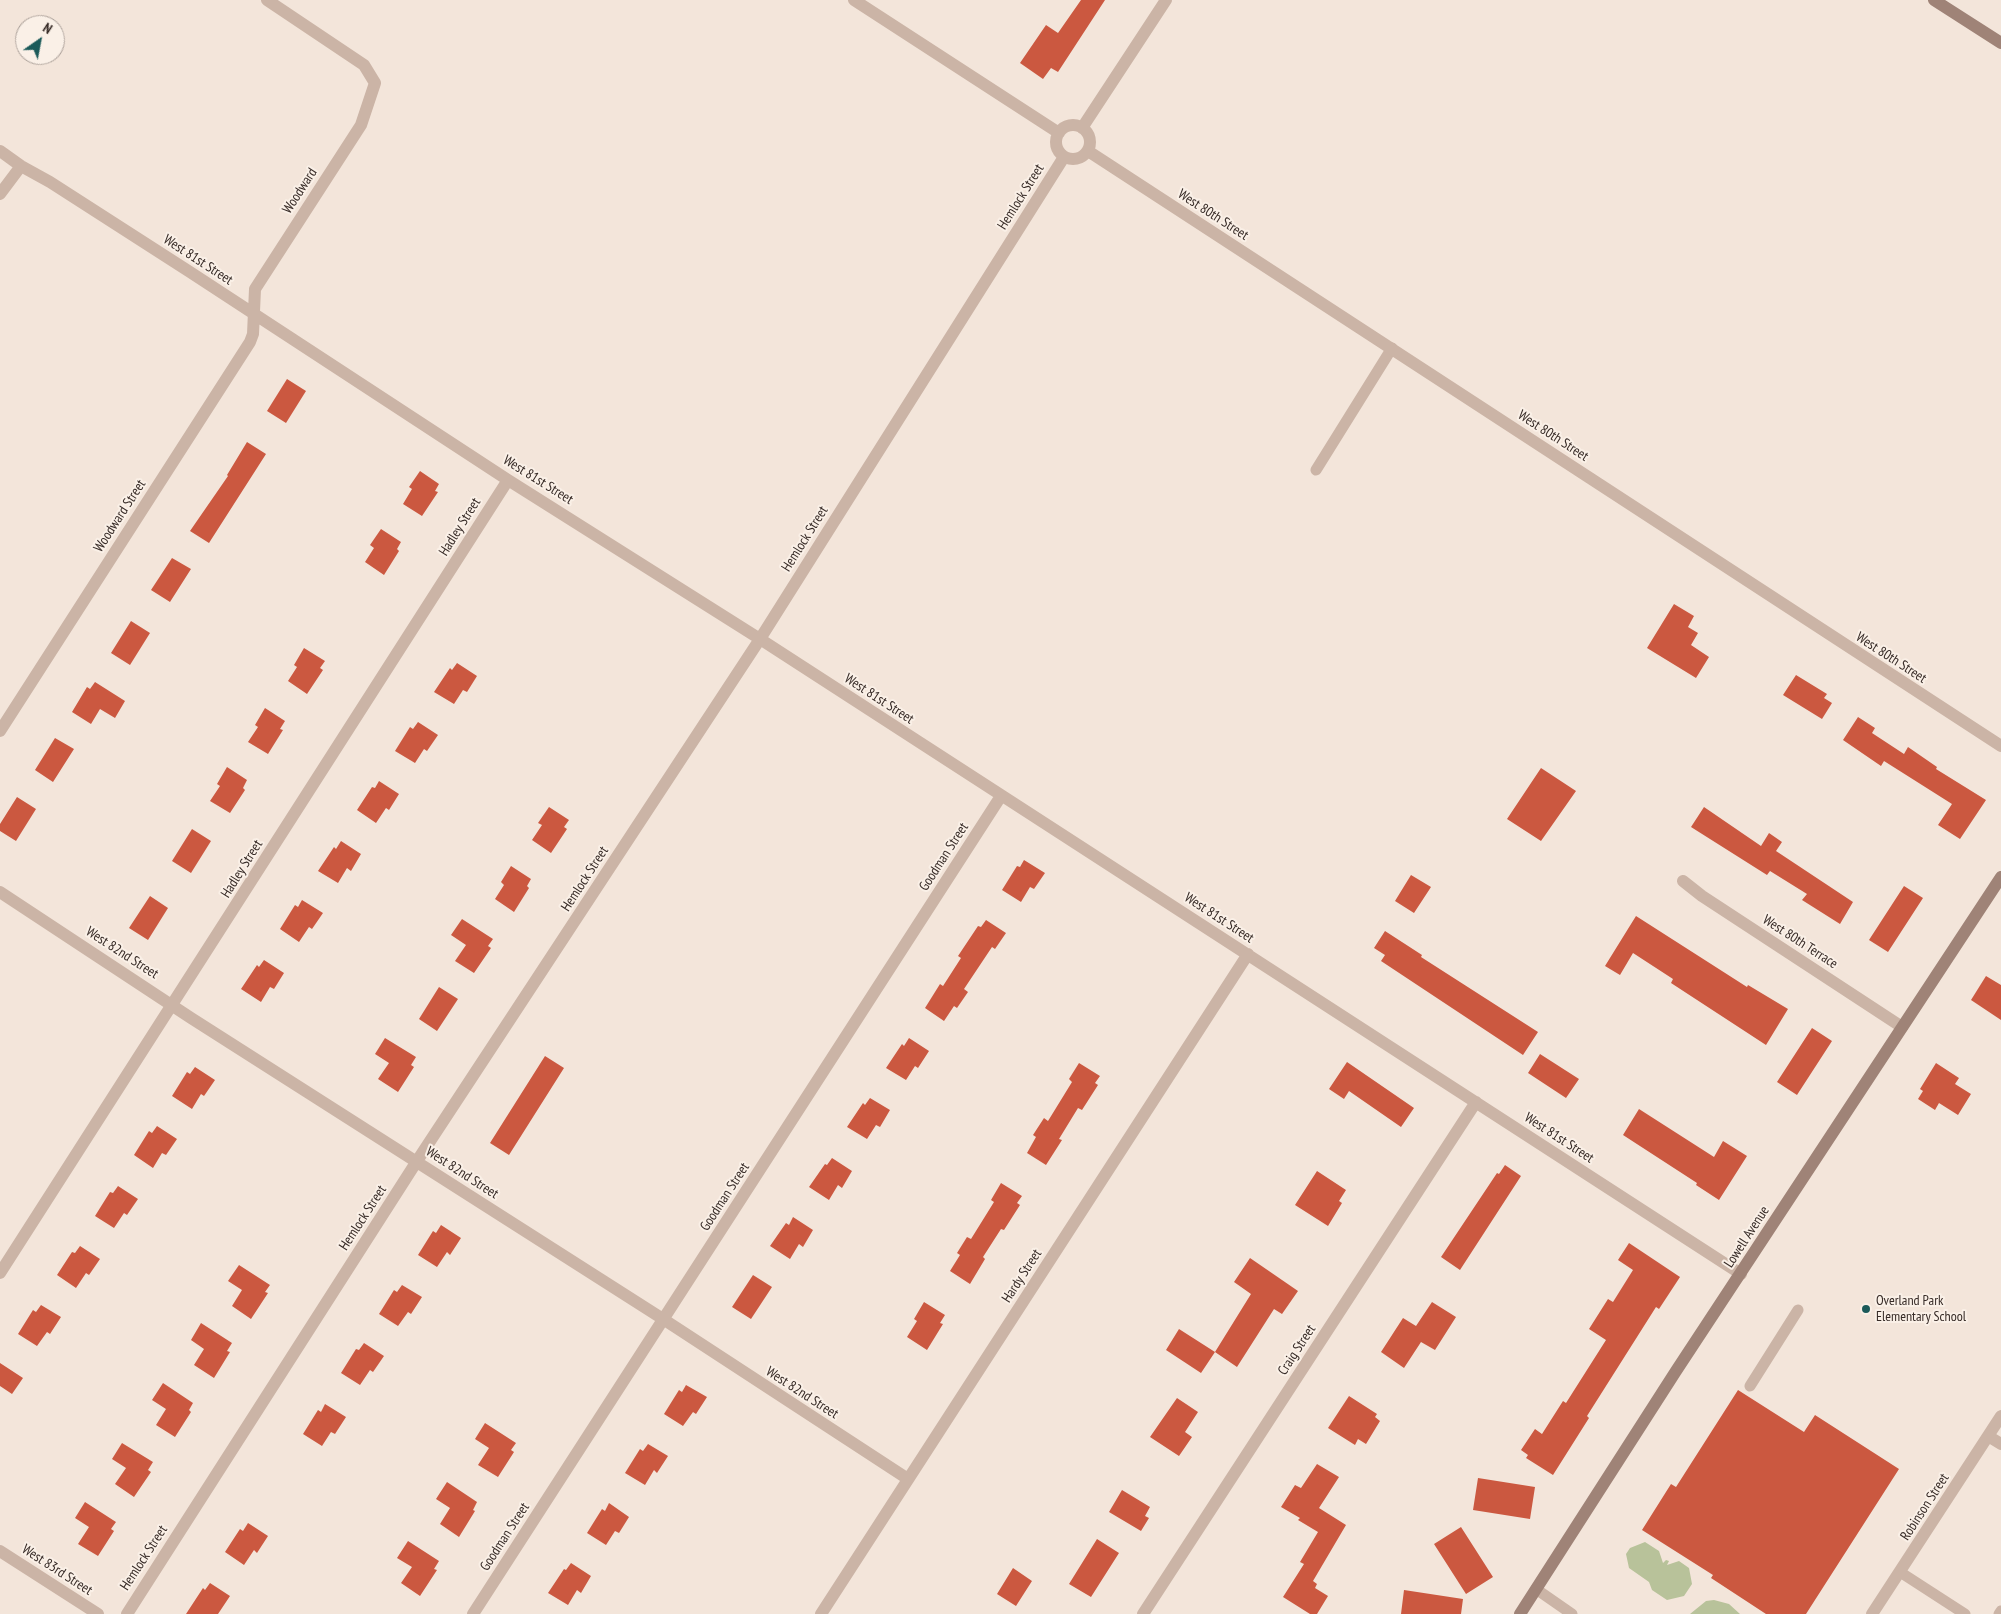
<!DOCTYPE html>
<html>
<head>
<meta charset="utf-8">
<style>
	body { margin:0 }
	#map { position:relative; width:2001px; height:1614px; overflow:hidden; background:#f3e5da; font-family:"PT Sans Narrow",sans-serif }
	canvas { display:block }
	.north { position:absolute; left:15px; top:15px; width:50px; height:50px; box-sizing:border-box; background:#faf0e7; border:1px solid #aca19a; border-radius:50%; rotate:33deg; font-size:14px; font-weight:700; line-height:20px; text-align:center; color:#372b27 }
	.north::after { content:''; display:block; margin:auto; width:18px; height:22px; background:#1b5a59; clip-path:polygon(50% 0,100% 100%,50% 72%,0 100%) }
</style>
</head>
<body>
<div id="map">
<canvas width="2001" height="1614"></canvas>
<div class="north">N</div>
</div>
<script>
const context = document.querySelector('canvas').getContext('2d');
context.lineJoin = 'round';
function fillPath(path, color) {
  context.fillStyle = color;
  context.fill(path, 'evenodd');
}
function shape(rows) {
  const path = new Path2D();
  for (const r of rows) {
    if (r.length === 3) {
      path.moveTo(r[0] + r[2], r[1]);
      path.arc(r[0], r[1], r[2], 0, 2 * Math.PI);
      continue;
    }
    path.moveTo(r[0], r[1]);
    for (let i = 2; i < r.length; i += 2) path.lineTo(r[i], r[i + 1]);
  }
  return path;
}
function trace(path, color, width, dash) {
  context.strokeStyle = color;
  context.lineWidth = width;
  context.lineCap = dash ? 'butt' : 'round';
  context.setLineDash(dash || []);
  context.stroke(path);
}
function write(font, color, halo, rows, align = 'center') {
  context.font = font + ' "PT Sans Narrow",sans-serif';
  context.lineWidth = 4;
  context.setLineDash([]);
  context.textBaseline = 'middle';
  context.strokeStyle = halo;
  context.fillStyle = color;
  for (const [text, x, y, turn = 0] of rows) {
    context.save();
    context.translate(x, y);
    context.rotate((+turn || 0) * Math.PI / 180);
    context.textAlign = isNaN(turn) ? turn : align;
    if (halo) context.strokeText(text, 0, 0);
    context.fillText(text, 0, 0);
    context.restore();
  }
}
fillPath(shape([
	[1645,1542,1659,1551,1663,1563,1666,1560,1669,1561,1667,1565,1679,1561,1689,1568,1692,1584,1684,1596,1667,1600,1652,1590,1649,1582,1629,1568,1626,1554,1630,1548],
	[1714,1600,1729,1604,1740,1614,1690,1614,1706,1601]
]), '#b8c29a');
fillPath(shape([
	[1081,0,1105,0,1058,72,1051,68,1043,79,1020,63,1046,25,1058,33],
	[287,379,306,391,286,423,267,411],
	[247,442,266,454,209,543,190,531,228,476,227,475],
	[420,471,439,484,435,491,438,492,422,516,403,504,412,489,409,487],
	[381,529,401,542,397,549,399,551,384,575,365,562,374,548,370,545],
	[172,558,191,569,170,602,151,590],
	[1674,604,1694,616,1688,627,1698,633,1691,645,1709,657,1696,678,1647,648],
	[131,621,150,633,130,665,111,653],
	[304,648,325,661,320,668,323,670,307,694,288,681,297,667,294,665],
	[457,663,477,676,467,692,463,690,454,704,434,692,450,668,452,670],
	[1796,675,1827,694,1824,698,1832,703,1822,719,1783,695],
	[95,682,125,701,115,718,100,709,91,724,72,712,87,687,90,689],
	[265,708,285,721,280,729,283,730,268,754,248,742,258,727,255,725],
	[1858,717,1875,728,1872,733,1904,754,1908,747,1937,767,1936,769,1986,800,1960,839,1938,825,1952,804,1884,761,1881,766,1843,740],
	[418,722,438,735,427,751,424,749,415,763,395,751,410,727,413,729],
	[55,738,74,749,53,782,35,770],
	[227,767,247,780,243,788,245,790,230,813,210,801,220,786,217,784],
	[1541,768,1576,791,1541,841,1507,819],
	[379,781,399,794,389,810,386,808,376,823,357,810,372,787,375,788],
	[17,797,36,809,16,841,0,831,0,824],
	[549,807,569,820,564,827,567,829,551,853,532,840,542,825,538,823],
	[1704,807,1761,846,1769,833,1782,842,1776,851,1853,902,1840,924,1802,900,1807,894,1770,871,1767,875,1691,827],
	[192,829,211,841,191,873,172,861],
	[341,841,361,854,351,871,347,868,338,883,318,871,334,847,336,849],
	[1024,860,1045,873,1034,889,1030,887,1021,902,1002,890,1017,866,1020,867],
	[511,866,531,879,527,886,529,888,514,912,495,899,504,885,501,882],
	[1411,875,1431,887,1414,913,1395,901],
	[1904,886,1923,898,1888,952,1869,940],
	[150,896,168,908,148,940,129,928],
	[302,900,323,913,312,929,309,927,299,942,280,929,295,905,298,907],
	[1636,916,1747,987,1748,985,1788,1009,1766,1045,1671,983,1673,979,1633,953,1620,975,1605,966],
	[462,919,493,939,488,946,491,948,474,973,455,961,466,945,451,935],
	[986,920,1006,933,995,949,992,947,964,989,968,992,957,1008,954,1006,944,1021,925,1008,940,984,943,986,961,958,958,956,978,926,981,927],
	[1385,931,1422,955,1421,957,1538,1032,1523,1055,1381,961,1385,955,1374,948],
	[264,960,284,973,274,989,270,987,261,1002,241,989,257,965,259,967],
	[1986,976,2001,985,2001,1020,1971,1000],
	[439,987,458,999,437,1031,419,1019],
	[1812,1028,1832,1041,1797,1095,1777,1082],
	[385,1038,416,1057,411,1065,414,1067,398,1092,378,1079,389,1063,375,1054],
	[909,1038,929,1051,918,1068,915,1066,906,1080,886,1068,902,1044,904,1046],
	[1540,1054,1579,1079,1566,1098,1528,1073],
	[545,1056,564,1068,509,1155,490,1143],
	[1347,1062,1414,1108,1401,1127,1349,1091,1344,1099,1329,1089],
	[1079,1063,1100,1076,1095,1083,1098,1085,1082,1110,1078,1108,1059,1139,1062,1140,1046,1165,1027,1153,1036,1137,1033,1135,1044,1118,1048,1121,1072,1082,1069,1079],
	[1936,1063,1959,1078,1955,1084,1971,1094,1958,1115,1939,1103,1935,1110,1918,1099,1923,1091,1920,1089],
	[195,1067,215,1080,204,1096,201,1094,192,1109,172,1096,187,1072,190,1074],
	[870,1098,890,1110,880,1127,876,1125,867,1139,847,1127,863,1103,865,1105],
	[1639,1109,1714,1157,1723,1141,1747,1156,1719,1200,1696,1185,1697,1183,1623,1135],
	[157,1126,177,1139,166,1155,162,1153,153,1168,134,1155,149,1131,152,1133],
	[832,1158,852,1171,842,1188,838,1185,829,1200,809,1187,825,1164,827,1165],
	[1505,1165,1521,1176,1460,1270,1441,1257,1497,1173,1499,1174],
	[1317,1171,1346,1190,1339,1201,1342,1203,1328,1226,1295,1205],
	[1001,1183,1022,1196,1017,1203,1020,1205,1004,1230,1001,1229,983,1257,985,1259,970,1284,950,1271,960,1255,957,1253,967,1237,971,1239,994,1202,991,1200],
	[118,1186,138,1199,127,1215,124,1213,114,1228,95,1216,110,1192,113,1193],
	[793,1217,813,1230,803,1247,799,1244,790,1259,770,1246,786,1223,789,1225],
	[441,1225,461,1238,450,1255,447,1252,437,1267,418,1255,433,1231,436,1233],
	[1629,1243,1680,1277,1659,1309,1656,1307,1587,1416,1589,1418,1553,1475,1526,1458,1528,1455,1521,1450,1535,1429,1542,1434,1563,1401,1566,1403,1606,1340,1589,1329,1608,1299,1613,1302,1633,1270,1618,1260],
	[80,1246,100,1259,89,1275,86,1273,76,1288,57,1275,72,1252,75,1253],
	[1250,1258,1298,1291,1282,1314,1274,1309,1237,1367,1215,1352,1251,1294,1234,1282],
	[239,1265,270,1285,265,1292,268,1293,251,1319,232,1306,242,1290,228,1281],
	[753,1275,772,1287,751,1319,732,1307],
	[402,1285,422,1297,411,1314,408,1312,398,1326,379,1314,394,1290,397,1292],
	[924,1302,945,1315,940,1323,943,1324,927,1350,907,1337,917,1321,914,1319],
	[1432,1302,1456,1317,1435,1350,1421,1342,1404,1368,1381,1352,1403,1318,1416,1326],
	[41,1305,61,1317,50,1334,47,1332,37,1346,18,1334,33,1310,36,1312],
	[201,1323,232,1343,227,1351,230,1352,214,1378,194,1365,204,1349,191,1340],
	[1179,1329,1215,1352,1201,1373,1166,1350],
	[364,1343,384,1356,373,1372,370,1370,360,1385,341,1373,356,1349,359,1350],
	[0,1363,23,1378,12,1394,0,1386],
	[163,1383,193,1403,189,1410,191,1412,175,1437,156,1425,166,1409,152,1400],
	[686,1385,707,1397,696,1414,693,1412,683,1426,664,1414,679,1390,682,1392],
	[1738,1390,1804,1432,1815,1415,1899,1469,1806,1614,1766,1614,1711,1578,1713,1575,1642,1530,1671,1484,1676,1487],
	[1349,1396,1377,1414,1375,1417,1380,1421,1366,1444,1358,1439,1355,1445,1328,1428],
	[1177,1398,1198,1412,1185,1432,1192,1437,1179,1456,1150,1437],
	[325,1404,346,1417,335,1434,331,1432,322,1446,303,1434,318,1410,321,1412],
	[485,1423,516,1443,511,1450,514,1452,498,1477,478,1465,489,1448,475,1439],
	[122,1443,153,1462,148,1470,151,1472,134,1497,115,1484,126,1468,112,1459],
	[648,1444,668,1456,657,1473,654,1470,645,1485,625,1473,640,1449,643,1451],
	[1317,1464,1339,1477,1319,1508,1346,1525,1313,1581,1317,1584,1315,1588,1328,1596,1317,1614,1310,1614,1283,1597,1304,1564,1300,1562,1318,1532,1298,1520,1300,1518,1281,1507,1295,1485,1301,1488],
	[1478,1478,1535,1487,1530,1519,1473,1510],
	[447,1482,477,1502,473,1510,475,1511,459,1537,440,1524,450,1508,436,1499],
	[1122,1490,1150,1507,1145,1516,1149,1518,1141,1531,1109,1512],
	[85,1502,116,1522,111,1529,114,1531,98,1556,78,1544,89,1527,75,1518],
	[609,1503,629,1517,619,1533,615,1531,606,1545,587,1533,602,1509,605,1511],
	[248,1523,268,1536,257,1553,254,1550,244,1565,225,1552,240,1529,243,1531],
	[1461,1527,1493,1577,1466,1594,1434,1544],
	[1097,1539,1119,1553,1091,1597,1069,1584],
	[408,1541,439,1561,434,1569,437,1570,420,1596,401,1583,412,1567,397,1558],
	[571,1563,591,1576,581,1593,577,1590,568,1605,548,1593,564,1569,566,1570],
	[1013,1568,1032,1581,1016,1606,997,1594],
	[210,1583,230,1596,218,1614,186,1614,203,1588,205,1590],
	[1404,1590,1463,1599,1461,1614,1401,1614]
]), '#cb5840');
trace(shape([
	[1316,470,1392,348],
	[1750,1386,1798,1310],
	[1900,1572,1965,1614],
	[1536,1589,1572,1614],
	[1999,1614,2001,1611]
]), '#cbb4a6', 11);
trace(shape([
	[854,0,1059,133],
	[1073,142,17],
	[1082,128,1166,0],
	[0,151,21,166,50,182,190,272,508,480,760,639,1741,1274],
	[1088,151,2001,746],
	[0,194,21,166],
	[0,731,250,342,253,334,255,289,361,125,375,83,364,65,267,0],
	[1683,881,1702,896,1902,1027],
	[0,892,191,1018,663,1319,908,1479],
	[0,1273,508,480],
	[1988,1436,2001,1444],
	[0,1551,98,1614],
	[127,1614,417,1161,760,639,1064,157],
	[473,1614,1001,796],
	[821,1614,1248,954],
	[1143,1614,1476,1102],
	[1872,1614,2001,1416]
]), '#cbb4a6', 12);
trace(shape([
	[1934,0,2001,43],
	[1520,1614,1676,1371,2001,877]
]), '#9f8377', 12);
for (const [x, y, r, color] of [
	[1866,1309,5,"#1b5a59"]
]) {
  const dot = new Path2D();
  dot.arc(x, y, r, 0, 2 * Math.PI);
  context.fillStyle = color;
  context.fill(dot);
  trace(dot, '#faf0e7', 2);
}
write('14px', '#372b27', '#faf0e7', [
	["Woodward",300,191,-57],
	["Hemlock Street",1021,197,-58],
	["West 80th Street",1213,215,33],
	["West 81st Street",198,260,33],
	["West 80th Street",1553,436,33],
	["West 81st Street",538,480,32],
	["Woodward Street",120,516,-57],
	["Hadley Street",460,527,-58],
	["Hemlock Street",805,539,-58],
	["West 80th Street",1891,658,33],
	["West 81st Street",879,699,33],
	["Goodman Street",944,857,-57],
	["Hadley Street",242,869,-58],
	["Hemlock Street",585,879,-57],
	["West 81st Street",1219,918,33],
	["West 80th Terrace",1800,942,33],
	["West 82nd Street",122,953,33],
	["West 81st Street",1559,1138,33],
	["West 82nd Street",462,1173,33],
	["Goodman Street",725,1197,-57],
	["Hemlock Street",363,1218,-57],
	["Lowell Avenue",1747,1237,-57],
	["Hardy Street",1022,1276,-57],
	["Craig Street",1297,1350,-57],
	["West 82nd Street",802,1393,33],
	["Robinson Street",1925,1507,-57],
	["Goodman Street",505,1537,-57],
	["Hemlock Street",144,1558,-57],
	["West 83rd Street",57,1570,33]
]);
write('14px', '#372b27', '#faf0e7', [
	["Overland Park",1876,1301],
	["Elementary School",1876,1317]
], 'left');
</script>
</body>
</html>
